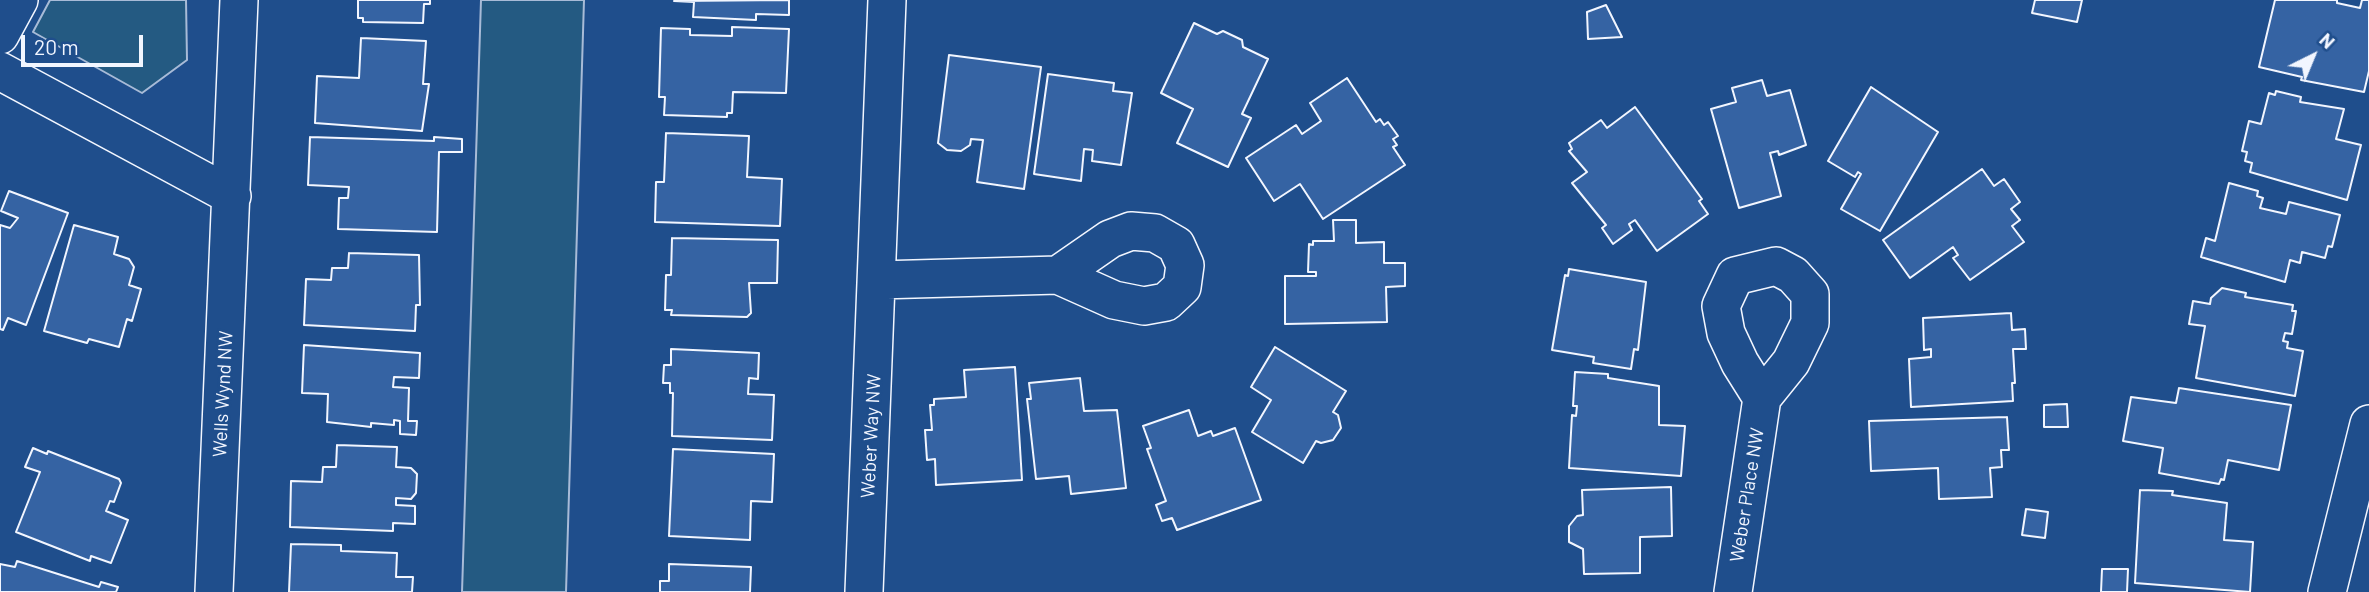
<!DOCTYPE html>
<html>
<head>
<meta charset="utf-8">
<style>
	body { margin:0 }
	#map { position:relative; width:2369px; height:592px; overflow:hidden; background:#1f4e8c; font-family:Barlow,sans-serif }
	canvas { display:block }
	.north { position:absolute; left:2278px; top:21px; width:70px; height:70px; -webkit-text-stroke:5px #1f4e8c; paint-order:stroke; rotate:43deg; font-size:19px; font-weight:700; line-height:28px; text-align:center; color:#f2f6ff }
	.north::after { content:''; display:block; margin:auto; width:24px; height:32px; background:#f2f6ff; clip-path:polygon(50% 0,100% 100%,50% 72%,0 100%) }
	.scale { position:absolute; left:21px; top:35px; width:122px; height:32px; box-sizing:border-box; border:4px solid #f2f6ff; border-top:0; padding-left:9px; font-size:21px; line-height:24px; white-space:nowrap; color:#f2f6ff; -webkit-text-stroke:5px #1f4e8c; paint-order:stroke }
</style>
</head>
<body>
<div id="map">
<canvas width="2369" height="592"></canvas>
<div class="north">N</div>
<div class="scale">20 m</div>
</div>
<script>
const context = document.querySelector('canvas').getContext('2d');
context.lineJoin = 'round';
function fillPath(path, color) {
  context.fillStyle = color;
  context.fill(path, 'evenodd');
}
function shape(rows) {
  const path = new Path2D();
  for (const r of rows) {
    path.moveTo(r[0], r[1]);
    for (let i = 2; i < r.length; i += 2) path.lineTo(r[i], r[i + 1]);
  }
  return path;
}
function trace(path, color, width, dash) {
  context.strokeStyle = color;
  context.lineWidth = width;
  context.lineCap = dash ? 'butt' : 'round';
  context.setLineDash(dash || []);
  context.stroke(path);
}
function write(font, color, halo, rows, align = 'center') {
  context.font = font + ' Barlow,sans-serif';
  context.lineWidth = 5;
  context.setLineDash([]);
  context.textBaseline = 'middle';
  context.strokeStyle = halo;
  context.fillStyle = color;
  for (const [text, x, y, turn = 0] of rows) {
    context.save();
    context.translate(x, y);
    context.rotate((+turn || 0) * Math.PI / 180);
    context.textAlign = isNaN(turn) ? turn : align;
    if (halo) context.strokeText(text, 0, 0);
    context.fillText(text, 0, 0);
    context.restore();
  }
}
const green = shape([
	[50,0,186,0,187,60,142,93,33,32,50,0],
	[481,0,584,0,566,592,462,592,481,0]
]);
fillPath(green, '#245a82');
trace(green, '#a8bbd7', 2);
const building = shape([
	[358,0,430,0,430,4,424,4,423,23,363,22,363,18,358,18,358,0],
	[789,0,789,15,756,14,756,20,693,17,694,2,674,1,789,0],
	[2035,0,2082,0,2077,22,2032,13,2035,0],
	[2275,0,2337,0,2337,3,2360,8,2362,0,2369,0,2369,71,2364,92,2301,80,2302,77,2259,67,2275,0],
	[1606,5,1622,37,1588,39,1587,12,1606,5],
	[1194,23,1217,34,1223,31,1242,40,1243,47,1268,59,1242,114,1251,118,1228,167,1177,143,1193,109,1161,93,1194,23],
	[732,27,789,29,786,93,733,92,732,113,727,113,727,117,664,115,665,97,659,97,661,28,690,29,690,35,732,36,732,27],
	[361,38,426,41,423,84,429,84,422,131,315,123,317,76,359,78,361,38],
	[949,55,1041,67,1024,189,977,182,983,140,971,139,970,145,961,151,947,150,938,143,949,55],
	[1048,74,1114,83,1113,91,1132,93,1121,165,1092,161,1093,150,1084,149,1081,181,1034,174,1048,74],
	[1347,78,1376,122,1380,119,1384,125,1388,122,1398,136,1393,139,1397,145,1393,147,1405,165,1323,219,1300,184,1274,201,1246,158,1296,125,1302,134,1321,121,1310,103,1347,78],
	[1762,80,1767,96,1790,90,1806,145,1779,155,1778,151,1770,153,1781,196,1739,208,1711,109,1736,102,1732,88,1762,80],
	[1871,87,1938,132,1880,231,1841,209,1861,174,1858,172,1855,177,1828,161,1871,87],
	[2276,91,2301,97,2300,102,2344,109,2336,139,2361,145,2347,200,2250,172,2252,163,2245,161,2247,152,2242,151,2249,121,2261,124,2269,93,2275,95,2276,91],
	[1635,107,1702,199,1699,201,1708,214,1657,251,1635,220,1629,224,1632,230,1613,244,1602,228,1606,225,1572,183,1587,172,1569,151,1572,149,1569,143,1601,120,1607,128,1635,107],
	[666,133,749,136,747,177,782,179,780,226,655,222,656,182,664,182,666,133],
	[310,137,434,141,434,137,462,139,462,152,439,152,437,232,338,229,339,198,348,198,349,187,308,185,310,137],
	[1982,169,1994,186,2004,179,2020,202,2011,209,2020,220,2012,226,2024,242,1970,280,1953,258,1958,255,1953,247,1910,278,1883,240,1982,169],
	[2229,183,2258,191,2257,196,2263,198,2260,208,2286,214,2289,202,2340,215,2332,247,2328,246,2325,258,2302,252,2300,263,2290,260,2285,282,2201,257,2206,238,2215,241,2229,183],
	[9,191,68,213,26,325,8,318,3,330,0,329,0,225,10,228,18,218,1,211,9,191],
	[1333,220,1356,220,1356,243,1384,242,1384,263,1405,263,1405,286,1386,287,1387,322,1285,324,1285,276,1316,276,1316,272,1308,272,1309,244,1313,245,1313,241,1334,241,1333,220],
	[74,225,118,237,114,254,129,259,134,267,129,285,141,289,132,321,127,319,119,347,89,339,87,343,44,331,74,225],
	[672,238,778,240,777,283,749,283,751,313,747,317,671,315,672,310,665,310,666,275,671,275,672,238],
	[349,253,419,255,420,305,416,305,415,331,304,325,306,279,331,280,332,268,348,268,349,253],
	[1569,269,1646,282,1638,350,1634,349,1631,369,1593,363,1594,357,1552,350,1565,275,1568,276,1569,269],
	[2222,288,2246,293,2245,297,2293,305,2292,311,2296,311,2292,334,2285,333,2283,341,2288,342,2287,348,2303,351,2295,396,2196,378,2205,326,2189,324,2193,301,2210,304,2211,298,2222,288],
	[2011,313,2012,330,2025,329,2026,349,2013,349,2015,383,2012,383,2013,401,1911,407,1909,359,1931,357,1931,349,1924,350,1923,318,2011,313],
	[304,345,420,353,419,378,394,377,393,387,409,388,408,421,417,421,416,435,400,434,400,421,394,420,394,425,371,423,371,427,327,422,328,394,302,393,304,345],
	[1275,347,1346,391,1333,412,1338,415,1341,428,1333,440,1321,443,1316,441,1303,463,1252,432,1271,400,1251,387,1275,347],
	[671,349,759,353,758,379,749,378,748,394,774,395,772,440,672,436,673,393,670,393,670,383,663,383,664,365,671,365,671,349],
	[1015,367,1022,480,936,485,935,459,927,460,925,430,932,430,930,405,934,405,934,399,966,397,964,370,1015,367],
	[1575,372,1608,374,1608,378,1659,386,1659,425,1685,426,1681,476,1569,468,1572,415,1576,416,1577,406,1573,406,1575,372],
	[1080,378,1084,411,1117,410,1126,488,1071,494,1069,476,1036,479,1027,399,1031,399,1029,383,1080,378],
	[2179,388,2291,405,2279,470,2228,460,2224,480,2221,479,2219,484,2159,473,2163,448,2123,441,2131,397,2176,403,2179,388],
	[2067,404,2068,427,2044,427,2044,405,2067,404],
	[1189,410,1198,436,1211,431,1213,436,1235,428,1261,500,1177,530,1172,518,1162,521,1156,505,1166,501,1147,449,1151,448,1143,426,1189,410],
	[2007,417,2009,450,2001,450,2002,467,1990,468,1992,497,1939,499,1938,468,1871,471,1869,421,2007,417],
	[337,445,397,447,396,467,411,468,417,474,416,493,411,499,396,498,396,505,415,506,415,524,393,523,393,531,290,527,291,481,322,482,323,467,336,467,337,445],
	[33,448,47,454,48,451,119,479,121,483,114,502,110,501,106,511,128,520,111,563,91,556,90,561,16,532,40,472,25,467,33,448],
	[673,449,774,454,772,502,751,501,750,540,669,536,673,449],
	[1671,487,1672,536,1640,537,1640,573,1584,574,1583,549,1569,542,1569,526,1577,516,1583,515,1582,490,1671,487],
	[2140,490,2173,491,2172,495,2227,503,2224,540,2253,542,2250,592,2135,583,2140,490],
	[2026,509,2048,512,2045,538,2022,535,2026,509],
	[291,544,341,545,341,551,397,553,396,577,413,577,412,592,289,592,291,544],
	[17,561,99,587,101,582,118,587,116,592,0,592,0,564,15,567,17,561],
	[669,564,751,567,750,592,660,592,660,581,669,581,669,564],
	[2102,569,2128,569,2127,592,2101,592,2102,569]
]);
fillPath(building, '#3563a3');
trace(building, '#f2f6ff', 2);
const street = shape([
	[0,35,19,0],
	[0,71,232,196],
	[878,280,1058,275,1114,300,1144,306,1166,302,1182,287,1185,265,1176,245,1155,233,1131,231,1110,239,1058,275],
	[214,592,239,0],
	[864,592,887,0],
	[1733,592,1762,398,1791,362,1810,323,1810,294,1793,275,1776,266,1735,276,1721,306,1726,333,1740,363,1762,398],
	[2327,592,2369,424]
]);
trace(street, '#f2f6ff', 40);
trace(street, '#1f4e8c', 37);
write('19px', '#f2f6ff', '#1f4e8c', [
	["Wells Wynd NW",223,394,-87],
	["Weber Way NW",871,436,-87],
	["Weber Place NW",1747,495,-81]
]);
</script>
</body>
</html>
